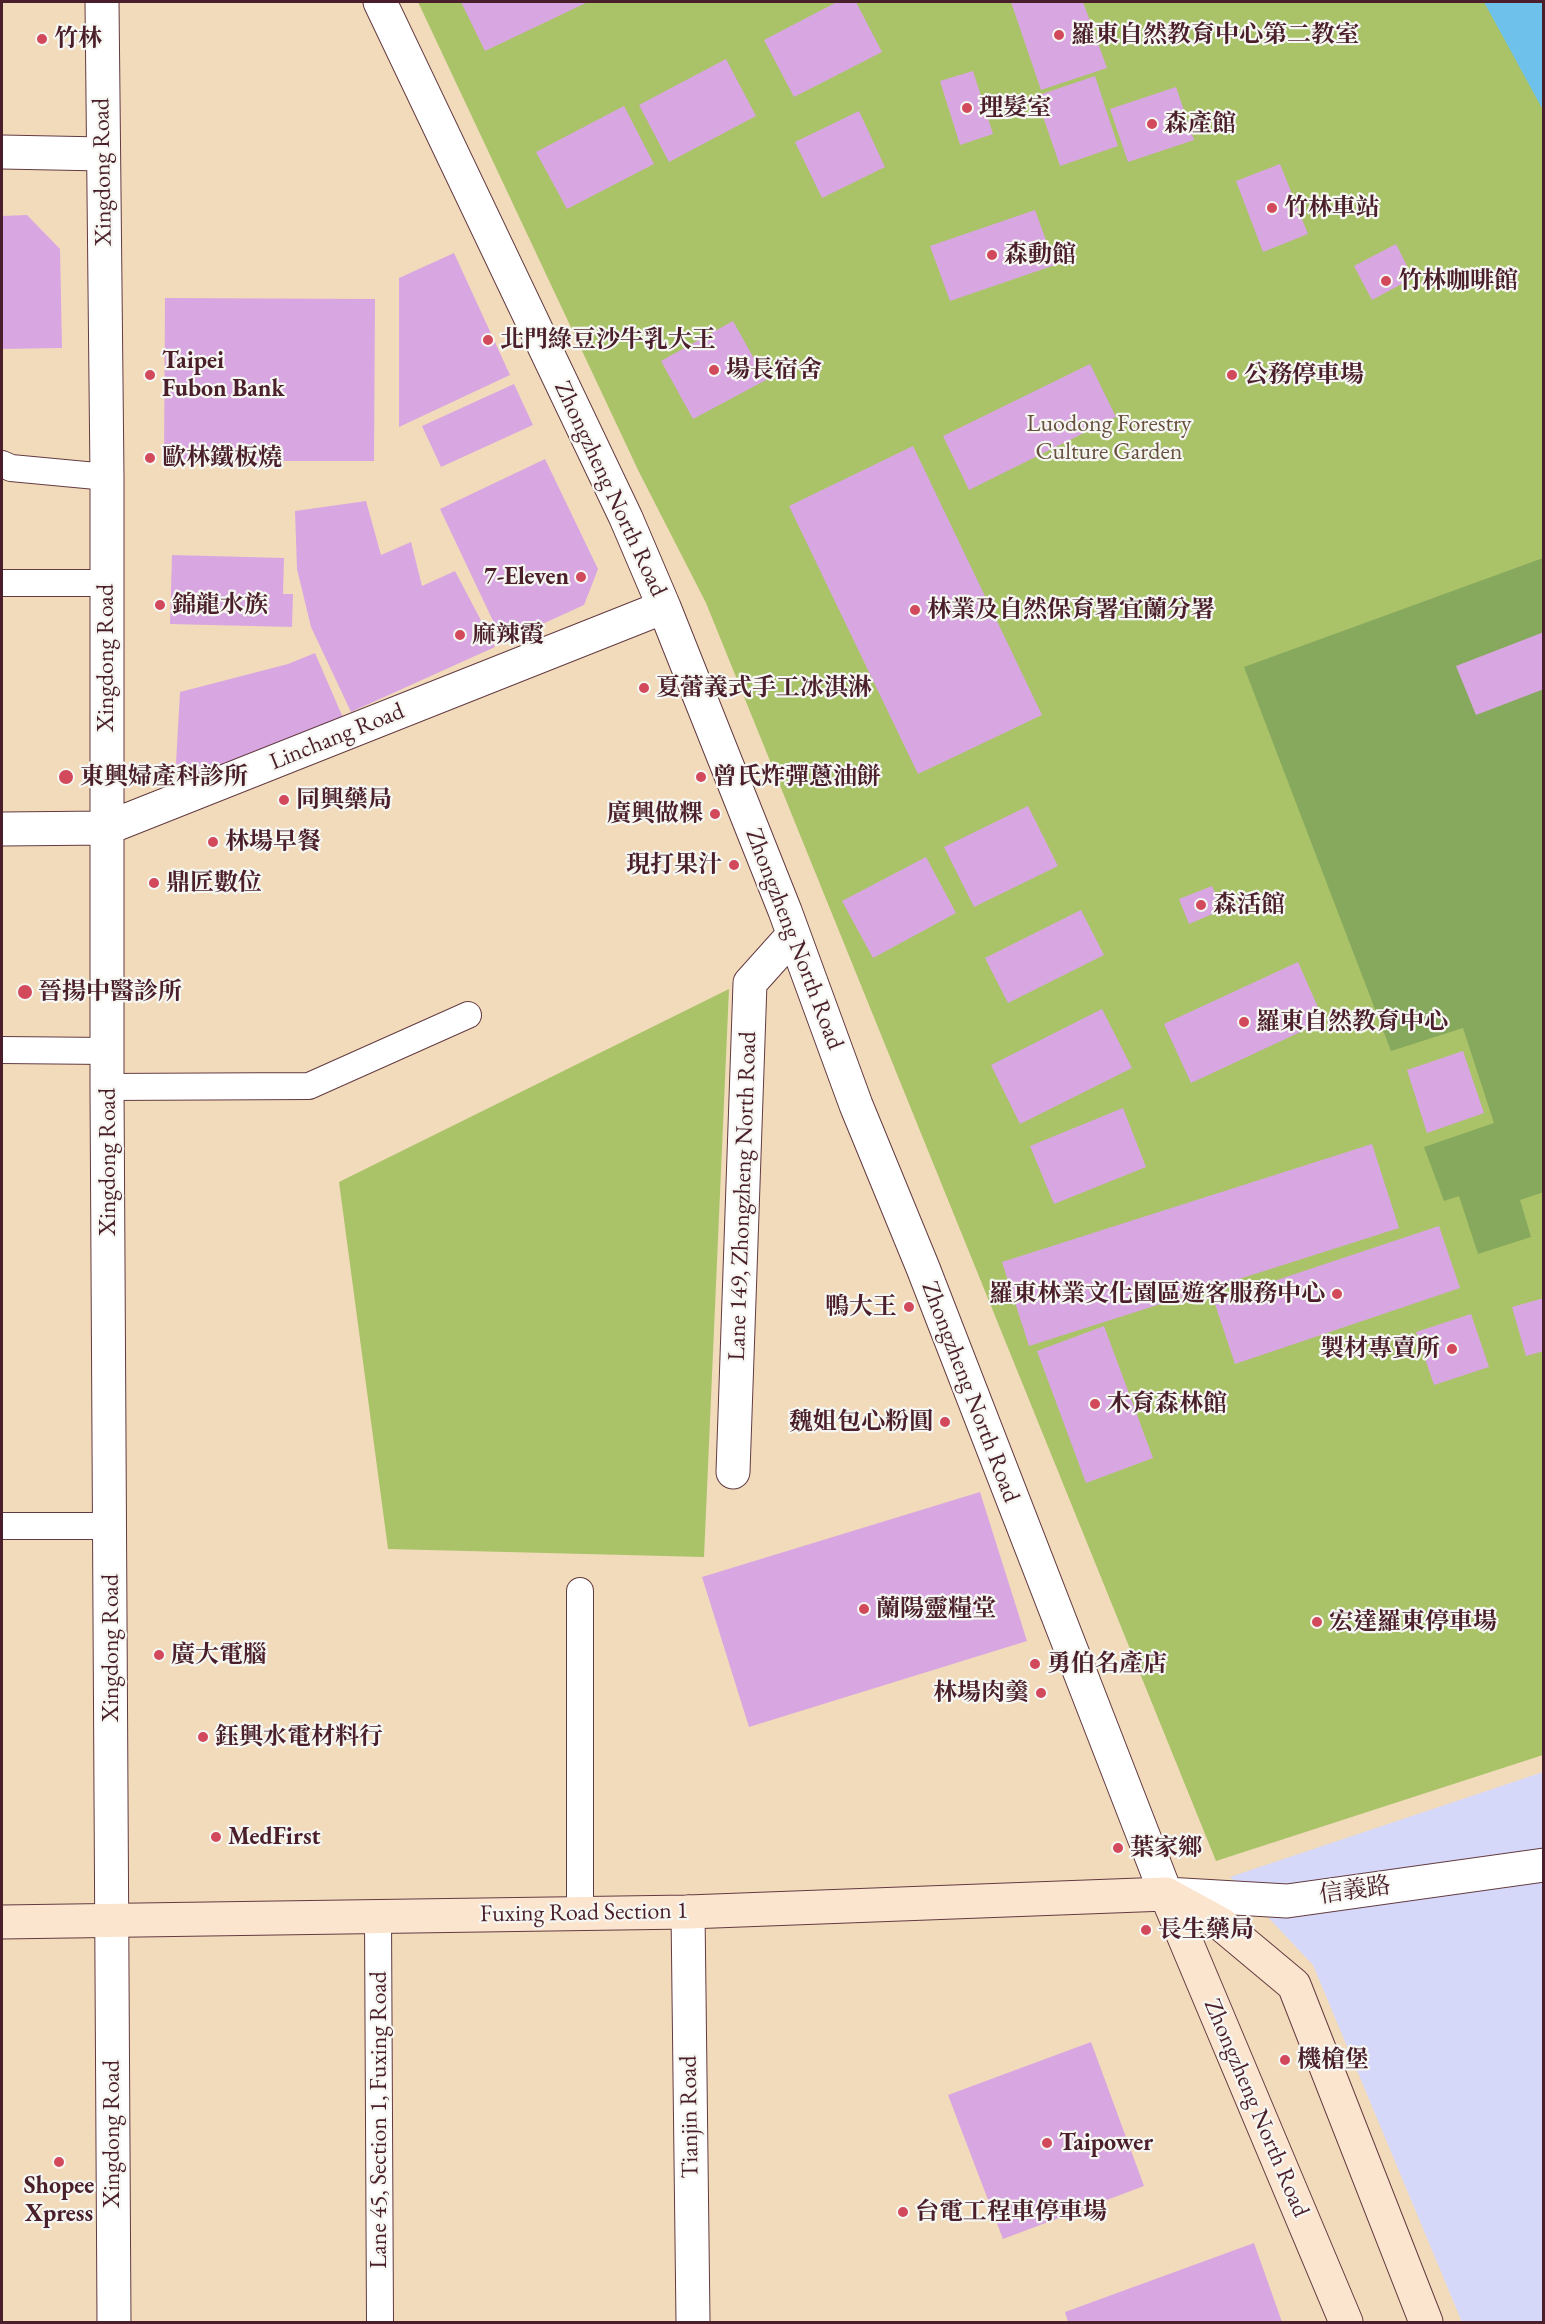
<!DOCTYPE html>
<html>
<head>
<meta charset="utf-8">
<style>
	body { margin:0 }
	#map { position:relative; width:1545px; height:2324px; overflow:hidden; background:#f2dbbb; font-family:"EB Garamond",serif }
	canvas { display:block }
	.frame { position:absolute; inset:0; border:3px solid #4a1f2b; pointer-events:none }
</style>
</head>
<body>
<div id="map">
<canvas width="1545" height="2324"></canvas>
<div class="frame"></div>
</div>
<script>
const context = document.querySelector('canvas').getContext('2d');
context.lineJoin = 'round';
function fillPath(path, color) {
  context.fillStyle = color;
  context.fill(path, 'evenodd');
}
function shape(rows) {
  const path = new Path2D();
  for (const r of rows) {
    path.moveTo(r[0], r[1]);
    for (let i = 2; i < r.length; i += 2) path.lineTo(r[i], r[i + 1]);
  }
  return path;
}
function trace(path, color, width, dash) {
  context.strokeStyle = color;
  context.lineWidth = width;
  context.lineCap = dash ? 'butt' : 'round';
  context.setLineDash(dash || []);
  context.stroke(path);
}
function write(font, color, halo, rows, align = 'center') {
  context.font = font + ' "EB Garamond","Noto Serif TC",serif';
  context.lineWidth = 4.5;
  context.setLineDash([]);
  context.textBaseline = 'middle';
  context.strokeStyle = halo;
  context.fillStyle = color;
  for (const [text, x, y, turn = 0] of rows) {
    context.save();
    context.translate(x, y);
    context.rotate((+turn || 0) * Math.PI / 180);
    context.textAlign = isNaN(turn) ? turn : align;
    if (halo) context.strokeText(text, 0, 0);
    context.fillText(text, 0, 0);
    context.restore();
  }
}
fillPath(shape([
	[1543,1772,1543,2322,1462,2322,1313,1965,1230,1877]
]), '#d5d8f9');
fillPath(shape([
	[418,2,1543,2,1543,1755,1216,1861,706,603,639,472],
	[729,989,704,1557,388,1549,339,1182]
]), '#aac369');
fillPath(shape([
	[1543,558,1544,1192,1520,1200,1531,1237,1478,1254,1459,1196,1444,1201,1424,1147,1494,1123,1463,1028,1391,1051,1244,667]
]), '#87a95d');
fillPath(shape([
	[1484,2,1543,2,1543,110]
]), '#6ec1ea');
fillPath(shape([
	[461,2,588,2,485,51],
	[837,2,856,2,882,52,794,97,764,40],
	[1011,2,1083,2,1107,68,1041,90],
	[726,59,756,116,669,162,639,105],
	[973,71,993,134,960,145,940,81],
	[1095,76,1118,146,1060,166,1036,96],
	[1176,87,1194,140,1128,162,1110,109],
	[624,106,654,164,567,209,536,152],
	[859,111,885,167,822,198,795,142],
	[1280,164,1308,234,1263,252,1236,181],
	[1035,210,1055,265,950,301,930,246],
	[27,215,60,249,62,348,2,349,2,216],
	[1396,244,1413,278,1372,300,1354,266],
	[454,253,510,375,399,427,399,278],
	[165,298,375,299,374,461,164,461],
	[733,321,766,380,693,419,661,361],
	[1090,364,1116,417,969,490,943,436],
	[514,384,533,425,441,467,422,426],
	[913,446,1042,715,918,774,789,506],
	[545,459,598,569,584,605,503,642,440,509],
	[366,501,381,555,411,542,422,586,455,571,495,647,351,712,311,627,297,569,295,511],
	[172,555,284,558,283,594,293,594,292,627,170,624],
	[1544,632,1544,689,1476,715,1456,666],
	[315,653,344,720,186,782,176,763,180,692,288,664],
	[1028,806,1058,866,974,907,944,847],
	[926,857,956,913,873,958,842,901],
	[1212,886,1222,910,1189,924,1179,899],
	[1081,910,1104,955,1008,1003,985,958],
	[1298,962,1324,1021,1191,1083,1164,1024],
	[1102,1009,1132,1068,1020,1124,991,1065],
	[1463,1051,1484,1113,1427,1133,1407,1070],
	[1123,1108,1146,1167,1054,1204,1030,1146],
	[1372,1144,1399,1228,1029,1346,1002,1262],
	[1439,1226,1460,1288,1235,1364,1214,1301],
	[1544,1298,1544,1351,1526,1356,1512,1307],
	[1471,1314,1489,1367,1434,1385,1416,1332],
	[1104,1326,1153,1458,1086,1483,1037,1351],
	[980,1492,1027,1641,749,1727,702,1577],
	[1091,2042,1144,2186,1003,2239,948,2095],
	[1254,2243,1282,2322,1068,2322,1065,2312]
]), '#d8a7e1');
const lane = shape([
	[2,464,11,468,107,477],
	[2,583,105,583],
	[2,1050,108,1051],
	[107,1087,309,1086,468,1015],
	[2,1526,111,1526],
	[580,1914,580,1591],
	[378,1917,380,2322]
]);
const street = shape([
	[102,2,107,477,107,1087,114,2322],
	[380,2,626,518,664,607,785,911,856,1105,923,1268,1166,1894,1287,1901,1544,1865],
	[2,152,103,154],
	[2,829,107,828,664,607],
	[733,1472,750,983,793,935],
	[688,1912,693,2322]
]);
const secondary = shape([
	[1166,1894,1221,1924,1294,1985,1426,2322],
	[1166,1894,1346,2322],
	[2,1922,688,1912,1166,1894]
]);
trace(lane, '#633b41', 28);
trace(street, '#633b41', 35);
trace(secondary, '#633b41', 35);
trace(lane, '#fff', 26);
trace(street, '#fff', 33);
trace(secondary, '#fce5cf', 33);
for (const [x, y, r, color] of [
	[1059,35,6,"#d1495b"],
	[42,39,6,"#d1495b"],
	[967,108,6,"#d1495b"],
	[1152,124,6,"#d1495b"],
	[1272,208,6,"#d1495b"],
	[992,255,6,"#d1495b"],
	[1386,281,6,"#d1495b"],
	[488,340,6,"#d1495b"],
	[714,370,6,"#d1495b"],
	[150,375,6,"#d1495b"],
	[1232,375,6,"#d1495b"],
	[150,458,6,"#d1495b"],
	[581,577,6,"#d1495b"],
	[160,605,6,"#d1495b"],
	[915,610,6,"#d1495b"],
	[460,635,6,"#d1495b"],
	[644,688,6,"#d1495b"],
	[66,777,8,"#d1495b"],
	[701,777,6,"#d1495b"],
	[284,800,6,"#d1495b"],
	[715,814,6,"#d1495b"],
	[213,842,6,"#d1495b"],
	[734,865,6,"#d1495b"],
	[154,883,6,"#d1495b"],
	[1201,905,6,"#d1495b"],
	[25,992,8,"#d1495b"],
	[1244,1022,6,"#d1495b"],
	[1337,1294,6,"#d1495b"],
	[909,1307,6,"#d1495b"],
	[1452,1349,6,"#d1495b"],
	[1095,1404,6,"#d1495b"],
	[945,1422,6,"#d1495b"],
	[864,1609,6,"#d1495b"],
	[1317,1622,6,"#d1495b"],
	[159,1655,6,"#d1495b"],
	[1035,1664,6,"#d1495b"],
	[1041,1693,6,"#d1495b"],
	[203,1737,6,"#d1495b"],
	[216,1837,6,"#d1495b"],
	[1118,1848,6,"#d1495b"],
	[1146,1930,6,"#d1495b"],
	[1285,2060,6,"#d1495b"],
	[1047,2143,6,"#d1495b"],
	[59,2162,6,"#d1495b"],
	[903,2212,6,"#d1495b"]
]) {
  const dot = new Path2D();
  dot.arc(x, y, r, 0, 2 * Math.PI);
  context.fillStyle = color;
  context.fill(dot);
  trace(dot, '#f6f6f2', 2);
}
write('bold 24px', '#4a1f2b', '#f6f6f2', [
	["羅東自然教育中心第二教室",1071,35],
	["竹林",54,39],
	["理髮室",979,108],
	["森產館",1164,124],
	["竹林車站",1284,208],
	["森動館",1004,255],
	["竹林咖啡館",1398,281],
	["北門綠豆沙牛乳大王",500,340],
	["Taipei",162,361],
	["Fubon Bank",162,389],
	["場長宿舍",726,370],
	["公務停車場",1244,375],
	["歐林鐵板燒",162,458],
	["7-Eleven",569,577,"right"],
	["錦龍水族",172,605],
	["林業及自然保育署宜蘭分署",927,610],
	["麻辣霞",472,635],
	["夏蕾義式手工冰淇淋",656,688],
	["東興婦產科診所",80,777],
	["曾氏炸彈蔥油餅",713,777],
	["同興藥局",296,800],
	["廣興做粿",703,814,"right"],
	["林場早餐",225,842],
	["現打果汁",722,865,"right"],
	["鼎匠數位",166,883],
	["森活館",1213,905],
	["晉揚中醫診所",38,992],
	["羅東自然教育中心",1256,1022],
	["羅東林業文化園區遊客服務中心",1325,1294,"right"],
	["鴨大王",897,1307,"right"],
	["製材專賣所",1440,1349,"right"],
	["木育森林館",1107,1404],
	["魏姐包心粉圓",933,1422,"right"],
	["蘭陽靈糧堂",876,1609],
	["宏達羅東停車場",1329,1622],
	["廣大電腦",171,1655],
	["勇伯名產店",1047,1664],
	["林場肉羹",1029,1693,"right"],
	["鈺興水電材料行",215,1737],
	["MedFirst",228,1837],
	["葉家鄉",1130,1848],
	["長生藥局",1158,1930],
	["機槍堡",1297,2060],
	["Taipower",1059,2143],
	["Shopee",59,2186,"center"],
	["Xpress",59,2214,"center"],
	["台電工程車停車場",915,2212]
], 'left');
write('24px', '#4a1f2b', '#f6f6f2', [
	["Xingdong Road",103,172,-91],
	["Zhongzheng North Road",610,489,65],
	["Xingdong Road",106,658,-90],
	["Linchang Road",337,737,-22],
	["Zhongzheng North Road",794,939,69],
	["Xingdong Road",108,1162,-90],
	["Lane 149, Zhongzheng North Road",743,1196,-88],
	["Zhongzheng North Road",970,1392,69],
	["Xingdong Road",111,1648,-90],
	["信義路",1355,1891,-8],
	["Fuxing Road Section 1",584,1913,-1],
	["Zhongzheng North Road",1256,2108,67],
	["Tianjin Road",690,2117,-91],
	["Lane 45, Section 1, Fuxing Road",379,2120,-90],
	["Xingdong Road",112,2134,-90]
]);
write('24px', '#67503e', '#f6f6f2', [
	["Luodong Forestry",1109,424],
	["Culture Garden",1109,452]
]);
</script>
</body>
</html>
